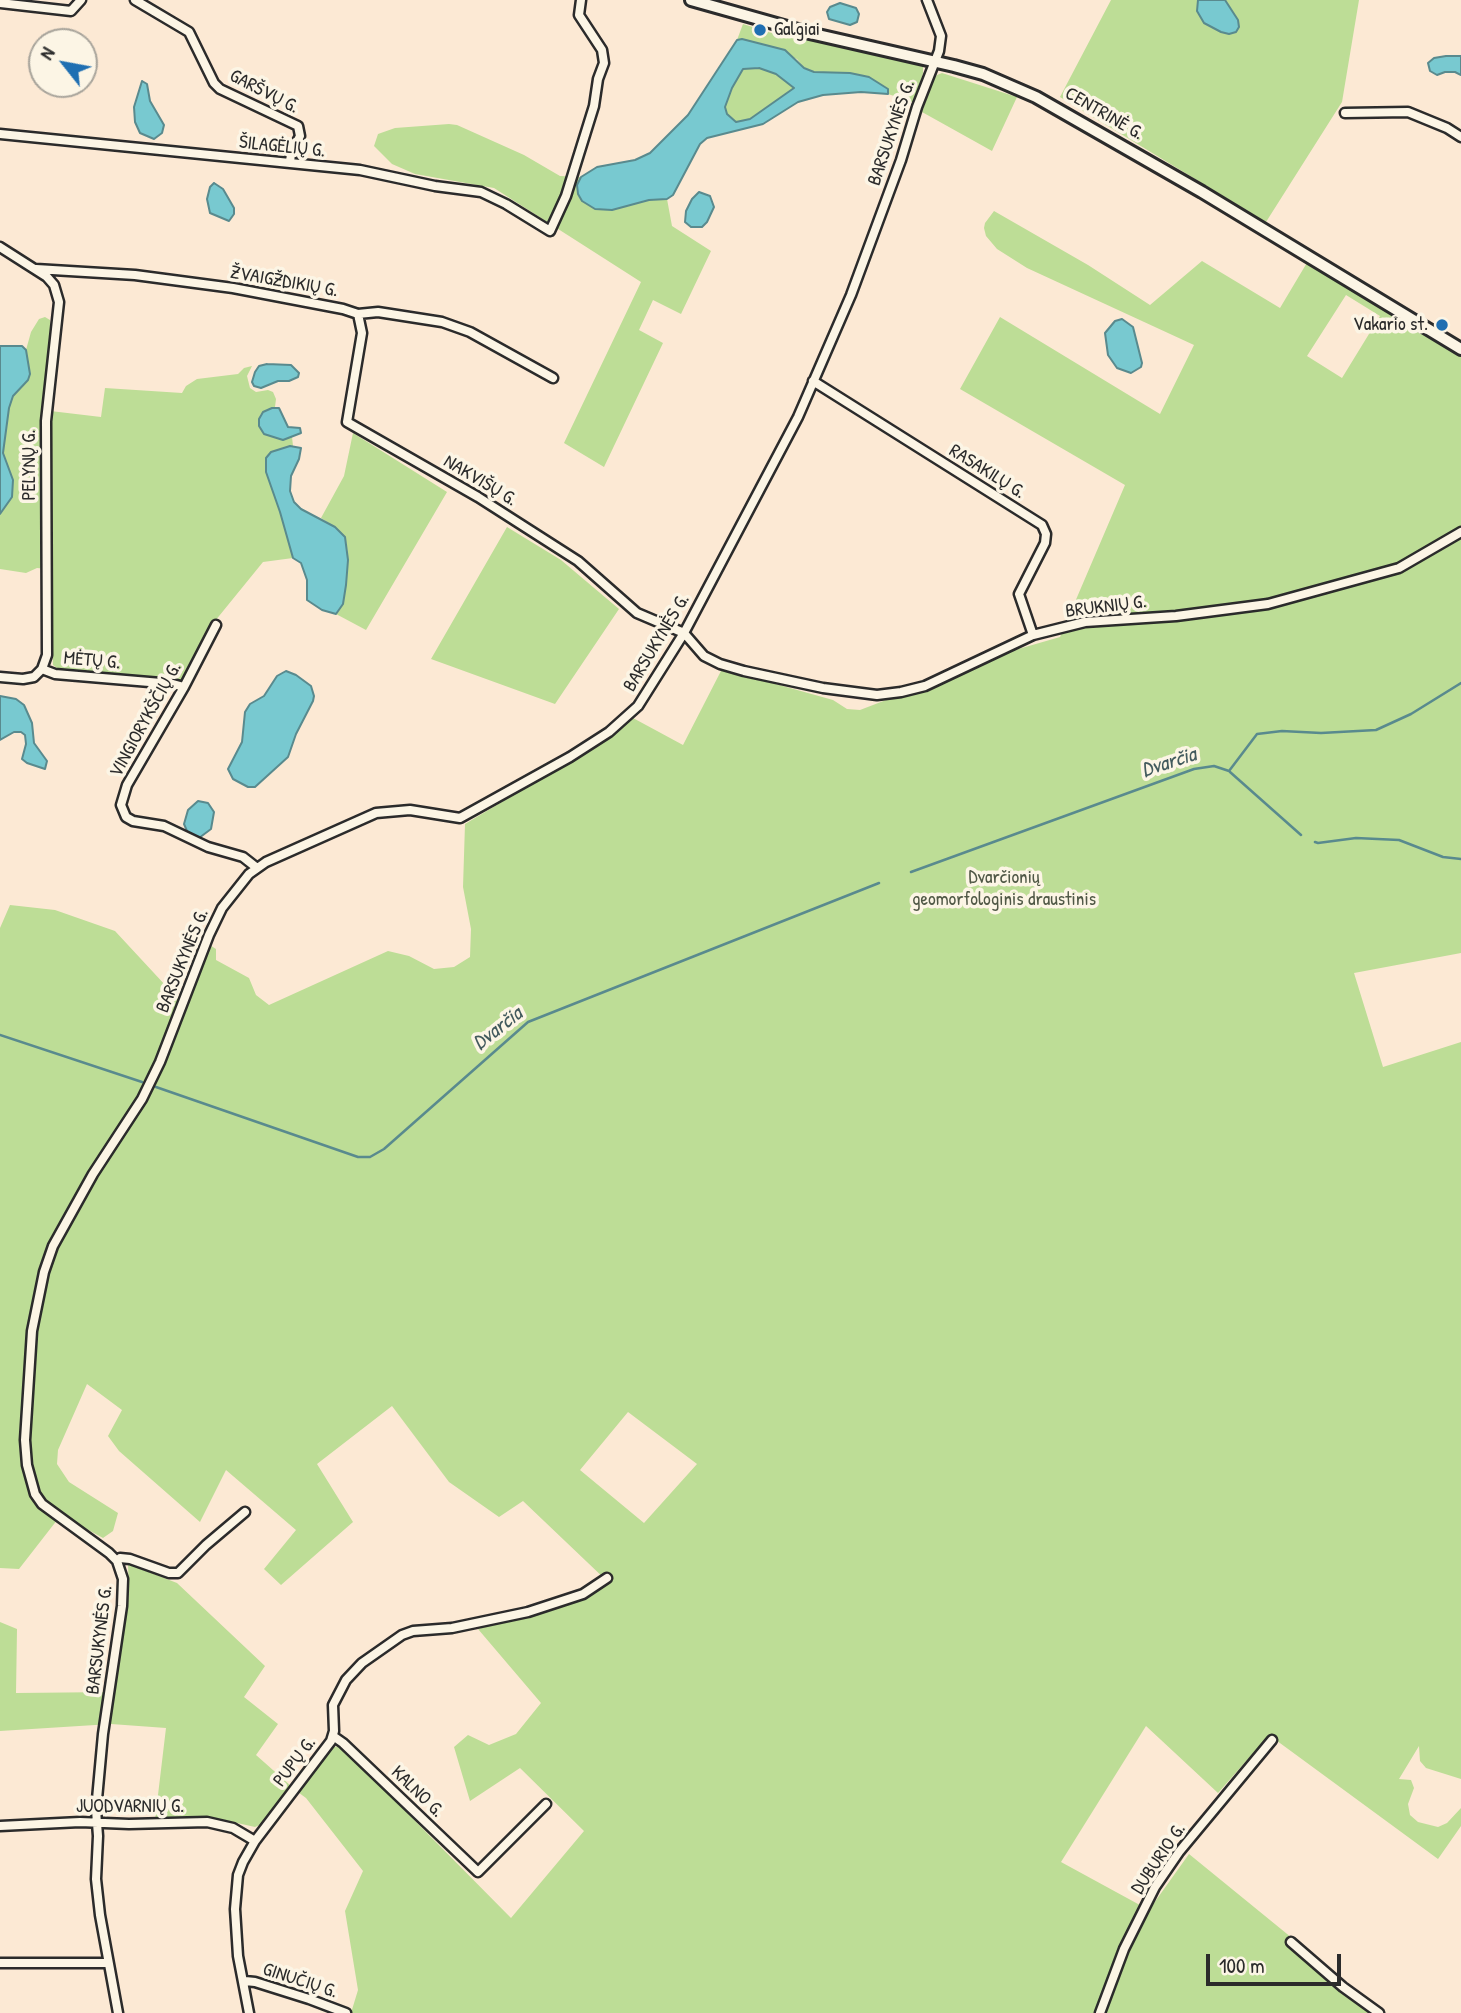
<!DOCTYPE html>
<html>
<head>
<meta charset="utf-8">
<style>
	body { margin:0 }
	#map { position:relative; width:1461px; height:2013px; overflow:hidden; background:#fce9d4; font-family:"Patrick Hand",sans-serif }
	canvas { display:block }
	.north { position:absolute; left:28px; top:28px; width:70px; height:70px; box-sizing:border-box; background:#fcf5e5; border:2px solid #a8a49b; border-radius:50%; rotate:301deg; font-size:19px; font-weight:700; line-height:28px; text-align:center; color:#2b2b2b }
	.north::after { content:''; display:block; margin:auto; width:24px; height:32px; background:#1f6fb2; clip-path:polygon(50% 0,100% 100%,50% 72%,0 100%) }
	.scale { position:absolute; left:1206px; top:1954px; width:135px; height:32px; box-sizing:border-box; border:4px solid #2b2b2b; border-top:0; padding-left:9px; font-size:21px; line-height:24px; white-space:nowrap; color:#2b2b2b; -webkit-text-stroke:5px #fcf5e5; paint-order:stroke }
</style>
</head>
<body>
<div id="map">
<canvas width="1461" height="2013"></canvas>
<div class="north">N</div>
<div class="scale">100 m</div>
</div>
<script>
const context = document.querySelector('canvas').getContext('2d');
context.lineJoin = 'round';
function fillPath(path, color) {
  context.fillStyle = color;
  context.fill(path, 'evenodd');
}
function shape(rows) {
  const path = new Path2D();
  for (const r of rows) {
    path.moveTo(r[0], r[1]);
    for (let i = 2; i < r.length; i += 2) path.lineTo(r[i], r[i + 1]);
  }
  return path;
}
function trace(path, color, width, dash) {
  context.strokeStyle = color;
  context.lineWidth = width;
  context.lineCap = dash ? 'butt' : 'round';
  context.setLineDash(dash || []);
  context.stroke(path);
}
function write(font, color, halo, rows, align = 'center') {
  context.font = font + ' "Patrick Hand",sans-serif';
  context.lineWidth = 7;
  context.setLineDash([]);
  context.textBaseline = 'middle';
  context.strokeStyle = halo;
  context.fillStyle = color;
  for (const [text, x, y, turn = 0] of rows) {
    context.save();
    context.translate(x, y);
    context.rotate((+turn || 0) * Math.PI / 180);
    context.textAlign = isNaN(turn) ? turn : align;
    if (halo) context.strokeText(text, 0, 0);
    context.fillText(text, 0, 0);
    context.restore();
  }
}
fillPath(shape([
	[1111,0,1198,0,1197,11,1204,23,1236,32,1239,27,1238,20,1225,0,1359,0,1342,102,1266,222,1060,97],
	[743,24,778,35,791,34,918,64,923,67,923,73,915,103,888,94,889,91,850,73,814,72,804,68,797,59,737,40],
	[759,68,776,74,795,88,750,119,736,122,727,114,725,107,732,88,743,69],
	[942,73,1017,97,992,151,922,112,934,79,937,75],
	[449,124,457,125,524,155,560,176,581,177,577,185,624,207,649,200,667,199,672,226,711,251,681,314,653,300,639,330,663,343,604,467,564,443,641,282,494,188,415,174,392,164,374,146,378,134,395,128],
	[994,211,1088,265,1150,305,1202,261,1280,308,1308,261,1461,353,1461,953,1354,973,1383,1067,1461,1042,1461,1779,1426,1768,1420,1761,1419,1746,1399,1779,1411,1780,1414,1788,1408,1804,1410,1815,1418,1822,1438,1827,1447,1823,1461,1808,1461,1826,1438,1859,1269,1735,1218,1793,1146,1726,1061,1862,1149,1910,1189,1854,1384,2013,351,2013,358,1990,345,1911,363,1871,306,1798,291,1787,264,1823,255,1827,215,1818,155,1820,166,1728,111,1724,0,1731,0,1622,17,1629,16,1693,115,1692,129,1593,128,1564,177,1583,265,1666,244,1697,278,1724,256,1755,291,1786,334,1747,341,1746,511,1918,584,1831,520,1768,470,1801,454,1747,468,1735,489,1745,516,1734,541,1703,478,1629,576,1600,608,1582,523,1501,499,1517,449,1482,392,1406,317,1464,353,1522,281,1585,264,1569,296,1530,226,1470,200,1522,119,1451,108,1436,122,1410,87,1384,58,1450,57,1464,69,1482,118,1513,113,1531,103,1538,61,1515,19,1569,0,1568,0,928,10,905,55,910,115,931,179,1000,188,1000,208,944,216,949,216,960,249,978,256,995,269,1005,388,951,409,956,434,969,454,967,470,957,471,929,463,887,465,824,617,733,633,718,683,745,722,669,833,700,847,709,860,710,886,700,924,691,1008,652,1060,637,1125,485,960,389,1000,317,1160,414,1194,345,1027,268,997,249,986,236,984,228,985,223],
	[1346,295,1380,316,1342,378,1307,356],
	[628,1412,697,1464,644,1523,580,1470],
	[45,317,50,320,51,332,42,410,101,417,105,388,182,393,186,386,197,379,238,374,244,368,252,366,247,376,250,388,256,392,268,390,273,392,276,399,275,407,266,410,260,415,259,426,292,437,293,446,271,452,266,458,266,472,280,512,293,558,263,562,215,621,177,691,72,679,53,665,49,569,37,568,26,573,0,569,0,514,12,497,13,480,3,453,9,408,13,396,28,380,30,374,26,350,31,332,39,319],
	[353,433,447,492,366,630,336,614,339,611,348,560,347,547,345,537,335,527,321,518,344,476],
	[507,527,561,560,619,609,555,704,431,659]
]), '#bddd96');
const water = shape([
	[1198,0,1225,0,1238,20,1239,27,1236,32,1229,34,1221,32,1204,23,1197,11,1198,0],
	[840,3,856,8,859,14,857,22,850,25,829,19,827,12,830,7,840,3],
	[742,39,785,50,804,68,814,72,850,73,869,77,888,89,888,94,861,92,823,95,798,102,763,124,707,138,700,144,673,195,667,199,649,200,612,210,595,209,582,201,578,194,577,185,581,177,597,167,635,160,650,153,688,115,737,40,742,39],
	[759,68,776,74,794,88,750,119,736,122,727,114,725,107,732,88,743,69,759,68],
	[1446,56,1461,56,1461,75,1455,72,1445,72,1437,75,1430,71,1428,63,1434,58,1446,56],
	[142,81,147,84,150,101,164,125,162,133,154,139,140,133,135,122,134,107,142,81],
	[214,183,223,189,234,208,234,214,229,221,210,213,207,199,210,187,214,183],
	[699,192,710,196,714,207,707,222,702,227,691,227,685,222,686,211,692,199,699,192],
	[1122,319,1133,327,1142,363,1141,367,1131,373,1117,368,1108,355,1105,333,1115,321,1122,319],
	[0,346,22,346,26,350,30,374,28,380,13,396,9,408,3,453,13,480,12,497,0,514,0,346],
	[267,364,291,365,299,373,298,377,289,381,278,381,261,388,254,386,252,382,255,372,259,366,267,364],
	[272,408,279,408,288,427,300,428,301,433,283,440,264,434,259,426,259,419,263,412,272,408],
	[290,446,301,448,299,459,291,476,290,491,294,502,301,509,335,527,345,537,348,560,346,585,343,604,336,614,322,610,307,600,307,580,301,563,293,558,280,512,266,472,266,458,271,452,290,446],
	[286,671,296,675,311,686,314,696,313,701,296,734,288,757,255,787,248,787,233,779,228,769,242,742,245,712,250,704,264,696,277,676,286,671],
	[0,696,16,699,24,705,32,723,34,743,47,761,45,769,27,763,22,759,26,744,25,735,21,732,14,732,0,740,0,696],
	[198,801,208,803,214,812,211,829,199,838,187,831,184,824,188,810,198,801]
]);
fillPath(water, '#78c9d0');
trace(water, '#598a8e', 2);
trace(shape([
	[1230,772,1301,835],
	[1315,842,1318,843,1356,838,1399,840,1443,857,1461,859],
	[911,872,1194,769,1214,766,1229,771,1257,734,1282,731,1321,733,1376,730,1411,714,1461,683],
	[0,1035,142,1082],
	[156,1087,358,1157,370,1157,384,1149,528,1022,879,883]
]), '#598a8e', 2.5);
const minor = shape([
	[135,0,189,32,214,83,220,89,298,126,300,136,291,153,290,163],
	[0,3,71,11,81,0],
	[1345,113,1408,112,1447,128,1461,137],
	[0,134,360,170,435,186,481,192,506,204,550,231,566,196,594,106,598,79,604,63,602,50,579,15,581,0],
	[0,247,47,277,54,285,59,302,46,421,47,655,42,669,34,677,23,679,0,677],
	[36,269,135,275,233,288,343,309,358,314,378,312,442,322,470,332,553,378],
	[358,314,362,333,347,422,478,497,578,561,637,613,684,633,704,656,720,664,744,671,823,688,877,695,901,692,925,686,1033,635,1085,622,1176,616,1268,604,1399,568,1461,532],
	[813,381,1042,525,1046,534,1045,543,1019,594,1033,635],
	[216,625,184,687,127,785,121,805,126,817,133,821,164,826,208,847,243,857,257,868],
	[42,669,55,674,173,684,184,687],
	[117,1561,120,1558,130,1559,169,1573,178,1573,206,1545,245,1512],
	[333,1736,343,1743,478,1872,546,1804],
	[0,1826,80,1822,129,1824,207,1822,233,1828,255,1841],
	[1291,1942,1343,1987,1379,2013],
	[0,1963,108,1963],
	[245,1981,255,1982,309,1999,346,2013],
	[118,2013,100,1915,96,1879,98,1836,96,1810,103,1734,122,1606,123,1579,117,1561,109,1553,42,1504,35,1494,27,1465,25,1440,32,1331,44,1272,53,1246,93,1174,142,1099,160,1062,209,935,222,908,249,874,266,862,376,813,410,810,460,818,570,757,609,732,638,706,684,633,798,417,851,295,901,160,917,107,939,51,941,36,927,0],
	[249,2013,238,1956,235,1909,238,1875,243,1862,255,1841,331,1741,334,1731,333,1705,346,1680,362,1663,402,1635,413,1631,452,1628,528,1612,583,1594,607,1578],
	[1100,2013,1124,1949,1155,1887,1179,1852,1272,1740]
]);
const secondary = shape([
	[691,0,805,32,954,66,983,74,1036,97,1202,192,1461,349]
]);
trace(minor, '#2b2b2b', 13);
trace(secondary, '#2b2b2b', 16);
trace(minor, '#fcf5e5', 8);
trace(secondary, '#fcf5e5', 10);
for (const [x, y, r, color] of [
	[760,30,7,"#1f6fb2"],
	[1442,325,7,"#1f6fb2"]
]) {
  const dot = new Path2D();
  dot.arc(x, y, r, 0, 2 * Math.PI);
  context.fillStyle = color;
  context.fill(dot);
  trace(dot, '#fcf5e5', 2.5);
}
write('19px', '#2b2b2b', '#fcf5e5', [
	["Galgiai",774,30],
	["Vakario st.",1428,325,"right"]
], 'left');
write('19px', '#2b2b2b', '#fcf5e5', [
	["GARŠVŲ G.",264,92,27],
	["CENTRINĖ G.",1104,114,30],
	["BARSUKYNĖS G.",892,133,-71],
	["ŠILAGĖLIŲ G.",282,147,6],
	["ŽVAIGŽDIKIŲ G.",284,282,10],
	["PELYNŲ G.",30,465,-90],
	["RASAKILŲ G.",987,472,32],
	["NAKVIŠŲ G.",480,481,31],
	["BRUKNIŲ G.",1106,607,-7],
	["BARSUKYNĖS G.",657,643,-59],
	["MĖTŲ G.",92,661,5],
	["VINGIORYKŠČIŲ G.",146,720,-61],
	["BARSUKYNĖS G.",183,961,-68],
	["BARSUKYNĖS G.",100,1640,-83],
	["PUPŲ G.",295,1762,-53],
	["KALNO G.",417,1792,44],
	["JUODVARNIŲ G.",130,1807],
	["DUBURIO G.",1159,1859,-56],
	["GINUČIŲ G.",300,1981,18]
]);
write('19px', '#505846', '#fcf5e5', [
	["Dvarčionių",1004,878],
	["geomorfologinis draustinis",1004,900]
]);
write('italic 21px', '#425a5d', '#fcf5e5', [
	["Dvarčia",1169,763,-18],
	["Dvarčia",498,1029,-38]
]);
</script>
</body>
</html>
